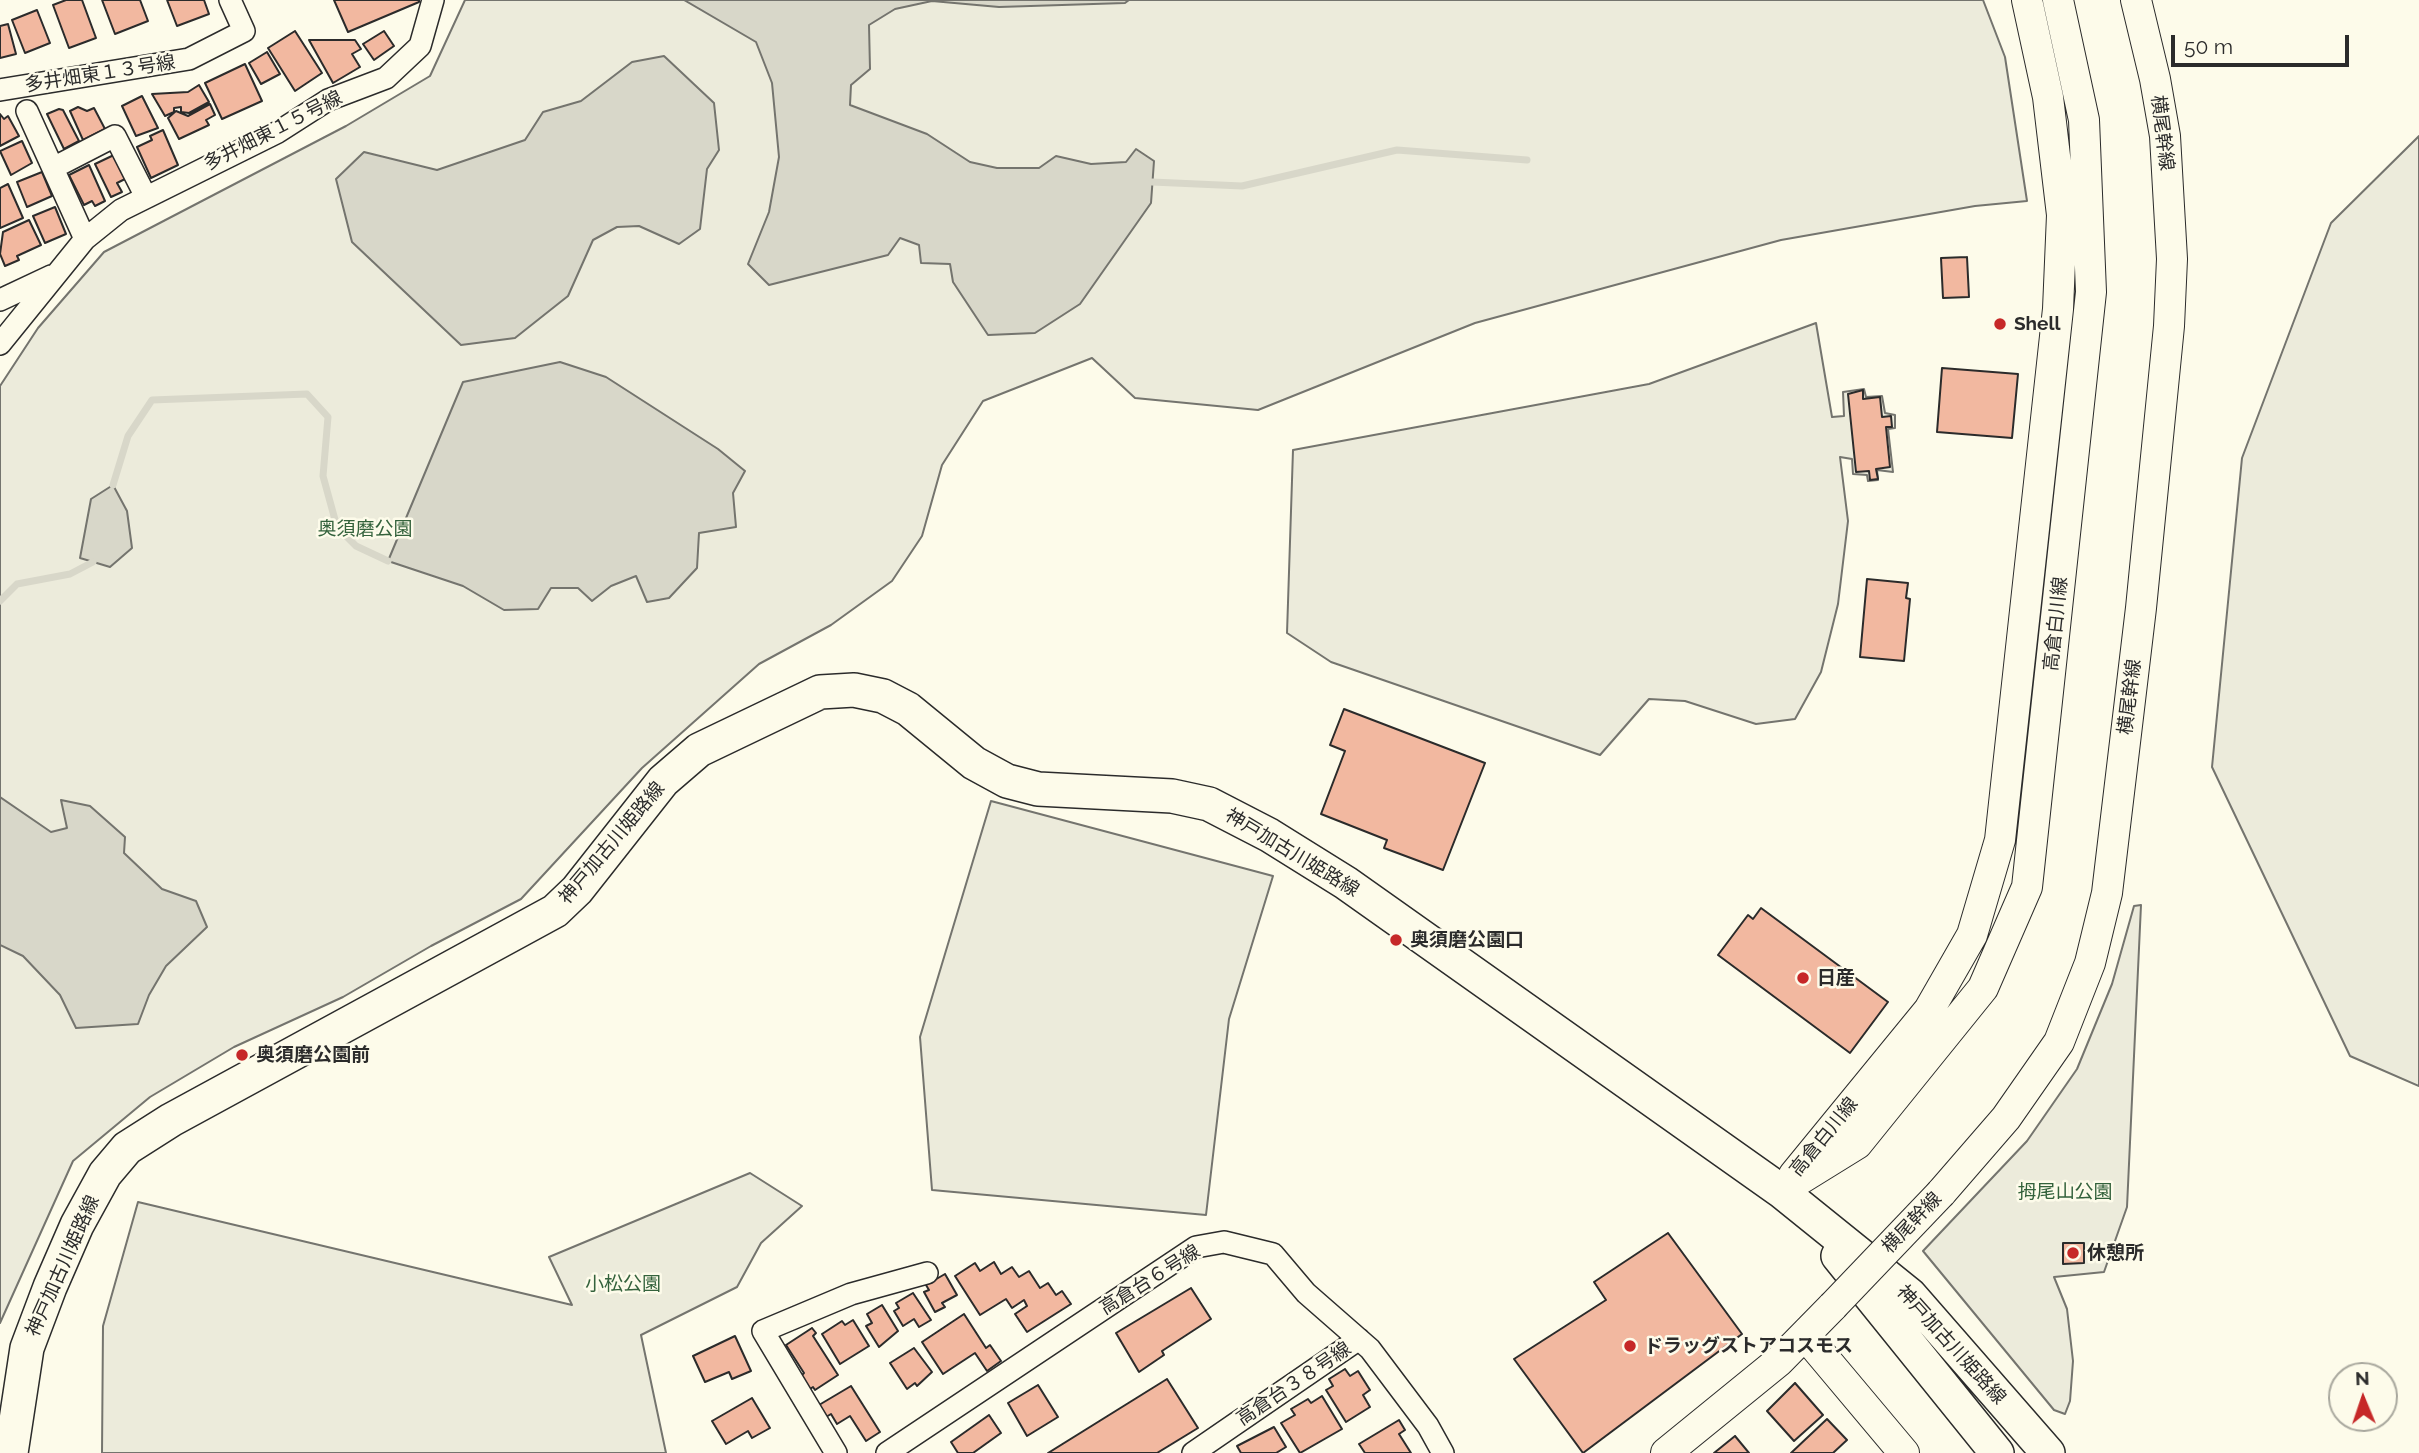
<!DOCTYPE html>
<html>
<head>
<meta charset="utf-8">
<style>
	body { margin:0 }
	#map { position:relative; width:2419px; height:1453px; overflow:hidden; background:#fdfbea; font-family:Raleway,sans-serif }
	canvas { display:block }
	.north { position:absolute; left:2328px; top:1362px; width:70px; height:70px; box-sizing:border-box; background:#fdfbea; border:2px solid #a9a89e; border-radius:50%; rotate:358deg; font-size:19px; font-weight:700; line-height:28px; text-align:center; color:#2b2b2b }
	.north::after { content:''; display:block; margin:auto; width:24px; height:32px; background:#c62828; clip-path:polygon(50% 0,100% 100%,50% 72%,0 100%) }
	.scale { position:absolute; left:2171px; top:35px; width:178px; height:32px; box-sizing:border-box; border:4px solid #2b2b2b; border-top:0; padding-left:9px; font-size:21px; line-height:24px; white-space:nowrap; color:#2b2b2b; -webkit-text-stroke:5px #fdfbea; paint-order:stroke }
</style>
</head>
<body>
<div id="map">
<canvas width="2419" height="1453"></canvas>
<div class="north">N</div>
<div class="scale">50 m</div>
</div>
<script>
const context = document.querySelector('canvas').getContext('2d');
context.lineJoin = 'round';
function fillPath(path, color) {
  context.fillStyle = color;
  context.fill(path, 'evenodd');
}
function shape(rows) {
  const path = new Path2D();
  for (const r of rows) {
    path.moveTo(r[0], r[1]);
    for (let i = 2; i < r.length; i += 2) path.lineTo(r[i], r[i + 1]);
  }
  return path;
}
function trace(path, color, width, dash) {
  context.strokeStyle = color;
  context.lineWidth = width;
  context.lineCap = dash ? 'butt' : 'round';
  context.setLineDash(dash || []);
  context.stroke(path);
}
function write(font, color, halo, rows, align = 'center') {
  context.font = font + ' Raleway,"Noto Sans JP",sans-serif';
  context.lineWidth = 5;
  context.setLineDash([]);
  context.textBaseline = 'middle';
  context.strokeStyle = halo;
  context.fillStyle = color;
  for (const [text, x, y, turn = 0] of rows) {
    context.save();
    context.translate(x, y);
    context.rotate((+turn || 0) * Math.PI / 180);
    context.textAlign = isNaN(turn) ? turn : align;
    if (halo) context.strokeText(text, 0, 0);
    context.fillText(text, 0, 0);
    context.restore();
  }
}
const green = shape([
	[465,0,1983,0,2005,57,2027,201,1975,206,1781,240,1475,323,1258,410,1135,398,1092,358,983,401,942,465,922,536,892,581,831,625,759,664,642,768,521,899,431,946,343,997,234,1047,150,1097,73,1161,0,1323,0,386,38,328,104,252,346,126,430,76,465,0],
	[2419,136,2419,1086,2350,1056,2212,767,2242,458,2331,223,2419,136],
	[1816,323,1832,417,1844,416,1843,392,1864,389,1866,397,1882,396,1885,413,1895,415,1895,428,1888,429,1893,472,1877,470,1878,480,1868,481,1867,475,1853,474,1852,459,1840,457,1848,521,1838,604,1821,672,1795,719,1756,724,1685,701,1649,699,1600,755,1331,662,1287,633,1293,450,1649,384,1816,323],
	[991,801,1273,876,1229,1019,1206,1215,932,1190,920,1037,991,801],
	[2141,905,2127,1207,2104,1272,2054,1277,2067,1309,2073,1361,2070,1401,2065,1414,2054,1410,1923,1251,2027,1141,2077,1069,2112,984,2134,906,2141,905],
	[750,1173,802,1206,761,1243,737,1287,641,1335,666,1453,102,1453,103,1326,138,1202,572,1305,549,1257,750,1173]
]);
fillPath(green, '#ecebdb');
trace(green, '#74746e', 2);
const water = shape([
	[684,0,1129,0,1125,3,999,7,932,1,895,9,869,25,870,69,851,85,850,105,927,134,970,162,997,168,1039,168,1056,156,1091,164,1126,162,1136,149,1154,161,1151,203,1080,304,1035,333,988,335,953,282,950,264,921,263,919,245,900,238,888,255,769,285,748,264,769,212,779,157,772,83,756,42,684,0],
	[664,56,714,103,719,150,707,169,700,229,679,244,639,226,617,227,593,240,568,296,515,338,461,345,352,242,336,179,364,152,437,170,525,140,543,112,581,101,632,62,664,56],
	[560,362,606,377,718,449,745,471,733,493,736,527,699,533,697,568,669,598,647,602,636,576,611,586,592,601,578,588,551,588,538,609,504,610,463,586,388,561,463,382,560,362],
	[113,485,127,511,132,548,110,567,80,558,91,499,113,485],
	[0,797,51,832,67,828,61,800,90,806,125,837,124,853,162,889,196,901,207,927,166,966,149,995,138,1024,76,1028,60,995,23,956,0,945,0,797]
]);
fillPath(water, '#d8d7c9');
trace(water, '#74746e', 2);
trace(shape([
	[1152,182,1242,186,1397,150,1527,160],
	[113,485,128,436,152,400,307,394,328,417,323,476,337,527,356,546,388,561],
	[0,601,17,584,70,574,93,562]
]), '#d8d7c9', 7);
const building = shape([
	[66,0,82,0,96,38,69,48,53,5,66,0],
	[102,0,140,0,148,21,115,34,102,0],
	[167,0,204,0,209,14,177,26,167,0],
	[334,0,419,0,419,2,348,32,334,0],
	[37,10,50,43,25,53,12,20,37,10],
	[8,24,16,54,0,58,0,26,8,24],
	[295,31,322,73,295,91,268,48,295,31],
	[384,31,394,46,374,60,363,44,384,31],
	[309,40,355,40,361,49,352,54,360,67,333,83,309,40],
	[267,52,280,74,261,84,249,63,267,52],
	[245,64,262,101,222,119,205,83,245,64],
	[199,85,209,102,189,113,181,112,181,107,174,108,174,112,165,116,152,94,188,92,199,85],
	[142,96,158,128,136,136,122,106,142,96],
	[210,104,215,115,206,120,209,125,179,139,168,118,176,111,188,116,210,104],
	[78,107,87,111,94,108,105,129,83,140,70,111,78,107],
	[59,109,63,110,79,141,64,149,47,114,59,109],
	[0,114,4,119,8,116,19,136,0,146,0,114],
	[163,130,178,165,151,178,137,147,152,140,150,136,163,130],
	[22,141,32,163,11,175,0,151,22,141],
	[116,154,125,179,117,183,122,192,111,197,95,164,116,154],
	[89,165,105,201,95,206,92,201,84,205,69,175,89,165],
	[42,172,52,196,27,207,17,182,42,172],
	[8,184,23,218,0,228,0,188,8,184],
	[55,207,66,234,45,243,33,216,55,207],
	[29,220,41,245,17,256,19,260,5,266,0,254,3,232,29,220],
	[1967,257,1969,297,1943,298,1941,258,1967,257],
	[1942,368,2018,374,2012,438,1937,432,1942,368],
	[1863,390,1863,399,1880,397,1882,417,1891,416,1892,427,1886,427,1890,467,1876,469,1878,479,1870,480,1869,471,1856,472,1848,394,1863,390],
	[1867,579,1908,583,1906,598,1910,599,1904,661,1860,657,1867,579],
	[1344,709,1485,763,1443,870,1384,848,1387,840,1321,814,1345,751,1330,745,1344,709],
	[1761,908,1888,1002,1850,1053,1718,955,1748,915,1753,919,1761,908],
	[1668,1233,1742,1334,1583,1453,1514,1359,1606,1300,1594,1282,1668,1233],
	[2063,1243,2084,1243,2084,1263,2063,1264,2063,1243],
	[994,1262,1001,1274,1012,1267,1019,1277,1029,1271,1040,1288,1048,1283,1056,1295,1062,1291,1071,1304,1027,1332,1015,1314,1027,1306,1024,1300,1012,1308,1006,1299,980,1315,955,1276,975,1263,980,1271,994,1262],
	[945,1274,957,1295,942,1303,945,1307,935,1312,924,1292,929,1290,926,1285,945,1274],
	[1191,1288,1211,1319,1162,1351,1164,1355,1139,1372,1116,1333,1191,1288],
	[913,1293,931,1320,919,1327,914,1319,903,1326,894,1311,899,1308,896,1303,913,1293],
	[882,1305,898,1331,879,1347,866,1326,872,1323,867,1314,882,1305],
	[964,1314,986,1348,990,1345,1001,1361,987,1371,975,1353,943,1374,922,1342,964,1314],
	[853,1320,869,1346,840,1364,822,1334,842,1321,845,1325,853,1320],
	[812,1328,816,1333,813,1336,838,1375,815,1390,813,1387,810,1389,801,1376,804,1373,786,1345,812,1328],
	[735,1336,751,1371,732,1379,729,1372,705,1382,693,1356,735,1336],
	[914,1348,932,1372,917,1386,915,1383,907,1389,890,1363,914,1348],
	[1345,1369,1350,1376,1358,1371,1370,1390,1363,1395,1370,1407,1346,1422,1326,1390,1333,1386,1329,1379,1345,1369],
	[1167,1379,1198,1428,1157,1453,1048,1453,1167,1379],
	[1795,1383,1823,1415,1794,1441,1767,1411,1795,1383],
	[1038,1385,1058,1417,1027,1436,1008,1403,1038,1385],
	[851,1386,880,1432,866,1441,850,1416,837,1424,831,1414,826,1417,819,1405,851,1386],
	[1322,1396,1342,1429,1300,1453,1281,1423,1295,1415,1291,1409,1308,1399,1311,1403,1322,1396],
	[752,1398,770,1428,752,1438,748,1431,726,1444,712,1421,752,1398],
	[989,1415,1001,1433,973,1453,958,1453,951,1442,989,1415],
	[1827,1419,1847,1440,1833,1453,1791,1453,1827,1419],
	[1399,1420,1405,1430,1399,1434,1411,1453,1365,1453,1359,1444,1399,1420],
	[1274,1427,1286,1447,1276,1453,1241,1453,1237,1446,1274,1427],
	[1735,1436,1749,1453,1714,1453,1735,1436]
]);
fillPath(building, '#f2b8a0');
trace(building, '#2b2b2b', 2);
const street = shape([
	[0,90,189,59,244,31,230,0],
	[27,111,85,239],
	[53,168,115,136,146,197],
	[0,300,51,276],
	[0,344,85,239,121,210,278,132,328,100,386,78,420,46,433,0],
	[836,1453,763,1331,851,1294,927,1273],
	[887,1453,1196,1247,1224,1242,1273,1254,1306,1293,1370,1349,1428,1426,1443,1453],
	[1193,1453,1359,1339]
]);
const secondary = shape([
	[1794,1175,1929,1010,1972,935,2000,840,2058,309,2062,215,2048,97,2027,0],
	[1781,1191,1857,1144,1983,988,2027,887,2091,292,2084,120,2058,0],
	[1941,1193,2006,1118,2059,1042,2090,963,2107,893,2141,608,2169,326,2172,259,2165,136,2155,79,2136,0],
	[1805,1335,1904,1453],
	[1666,1453,1779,1361,1833,1306]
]);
const primary = shape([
	[1838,1256,1997,1453],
	[11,1453,27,1348,50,1287,77,1225,105,1174,127,1148,171,1120,555,911,577,890,663,781,699,750,820,692,854,690,883,696,908,709,974,763,1007,781,1038,789,1172,796,1209,804,1269,835,1346,883,1781,1191,1910,1295,2048,1453]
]);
trace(street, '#2b2b2b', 24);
trace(secondary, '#2b2b2b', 32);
trace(primary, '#2b2b2b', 36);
trace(street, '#fdfbea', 21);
trace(secondary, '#fdfbea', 30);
trace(primary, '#fdfbea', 33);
const secondaryBridge = shape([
	[1833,1306,1941,1193]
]);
trace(secondaryBridge, '#2b2b2b', 32, []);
trace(secondaryBridge, '#fdfbea', 30);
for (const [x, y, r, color] of [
	[2000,324,7,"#c62828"],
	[1396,940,7,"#c62828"],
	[1803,978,7,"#c62828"],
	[242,1055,7,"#c62828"],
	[2073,1253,7,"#c62828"],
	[1630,1346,7,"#c62828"]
]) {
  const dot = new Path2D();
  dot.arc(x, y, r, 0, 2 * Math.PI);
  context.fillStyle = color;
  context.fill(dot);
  trace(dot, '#fdfbea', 2.5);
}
write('19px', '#2b2b2b', '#fdfbea', [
	["多井畑東１３号線",100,74,-9],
	["多井畑東１５号線",273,131,-27],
	["横尾幹線",2162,133,83],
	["高倉白川線",2056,624,-84],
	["横尾幹線",2130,697,-83],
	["神戸加古川姫路線",612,843,-50],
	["神戸加古川姫路線",1292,853,31],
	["高倉白川線",1824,1137,-51],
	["横尾幹線",1912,1223,-46],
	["神戸加古川姫路線",63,1266,-66],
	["高倉台６号線",1150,1280,-32],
	["神戸加古川姫路線",1951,1345,48],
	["高倉台３８号線",1294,1384,-34]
]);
write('bold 19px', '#2b2b2b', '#fdfbea', [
	["Shell",2014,324],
	["奥須磨公園口",1410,940],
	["日産",1817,978],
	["奥須磨公園前",256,1055],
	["休憩所",2087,1253],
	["ドラッグストアコスモス",1644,1346]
], 'left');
write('19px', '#34623c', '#fdfbea', [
	["奥須磨公園",365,529],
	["拇尾山公園",2065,1192],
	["小松公園",623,1284]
]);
</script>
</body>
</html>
